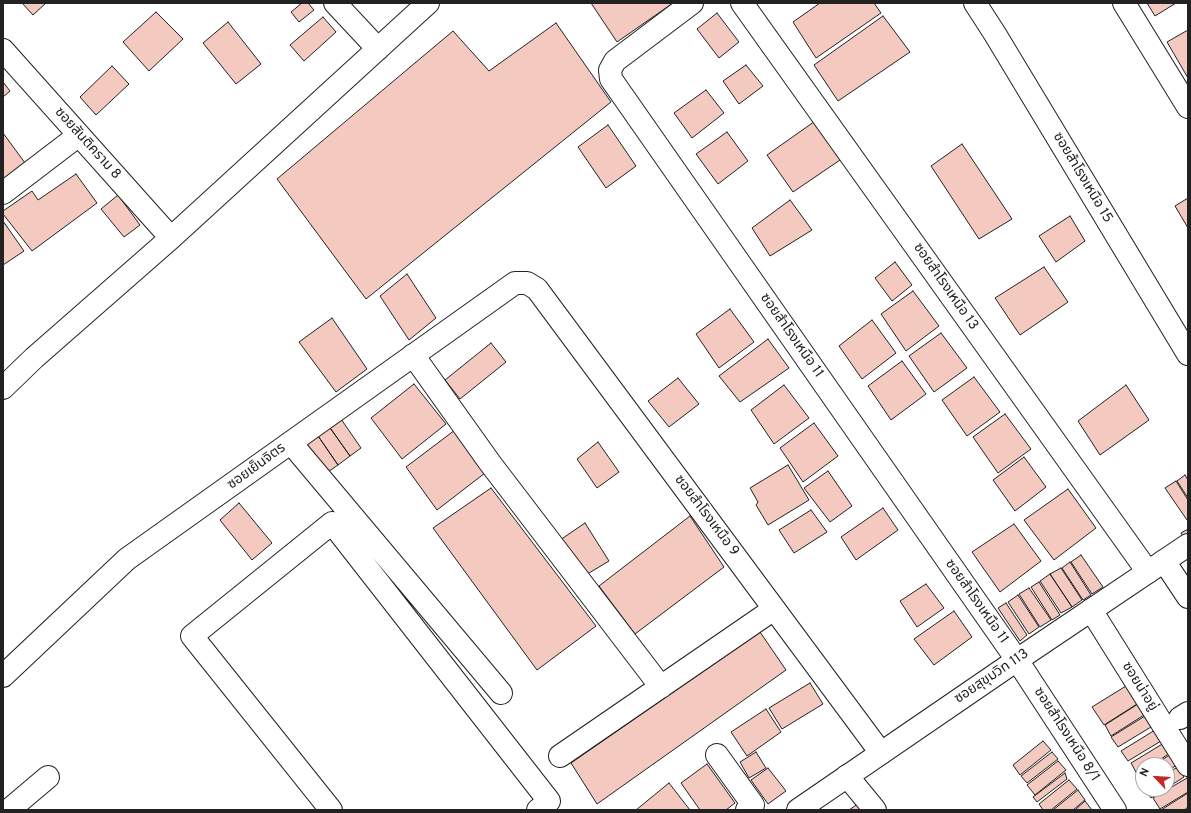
<!DOCTYPE html>
<html>
<head>
<meta charset="utf-8">
<style>
	body { margin:0 }
	#map { position:relative; width:1191px; height:813px; overflow:hidden; background:#fff; font-family:Overpass,sans-serif }
	canvas { display:block }
	.frame { position:absolute; inset:0; border:4px solid #222; pointer-events:none }
	.north { position:absolute; left:1135px; top:757px; width:40px; height:40px; box-sizing:border-box; background:#fff; border:1px solid #a7a7a7; border-radius:50%; rotate:295deg; font-size:11px; font-weight:700; line-height:16px; text-align:center; color:#222 }
	.north::after { content:''; display:block; margin:auto; width:14px; height:18px; background:#c62828; clip-path:polygon(50% 0,100% 100%,50% 72%,0 100%) }
</style>
</head>
<body>
<div id="map">
<canvas width="1191" height="813"></canvas>
<div class="frame"></div>
<div class="north">N</div>
</div>
<script>
const context = document.querySelector('canvas').getContext('2d');
context.lineJoin = 'round';
function fillPath(path, color) {
  context.fillStyle = color;
  context.fill(path, 'evenodd');
}
function shape(rows) {
  const path = new Path2D();
  for (const r of rows) {
    path.moveTo(r[0], r[1]);
    for (let i = 2; i < r.length; i += 2) path.lineTo(r[i], r[i + 1]);
  }
  return path;
}
function trace(path, color, width, dash) {
  context.strokeStyle = color;
  context.lineWidth = width;
  context.lineCap = dash ? 'butt' : 'round';
  context.setLineDash(dash || []);
  context.stroke(path);
}
function write(font, color, halo, rows, align = 'center') {
  context.font = font + ' Overpass,"Noto Sans Thai",sans-serif';
  context.lineWidth = 3;
  context.setLineDash([]);
  context.textBaseline = 'middle';
  context.strokeStyle = halo;
  context.fillStyle = color;
  for (const [text, x, y, turn = 0] of rows) {
    context.save();
    context.translate(x, y);
    context.rotate((+turn || 0) * Math.PI / 180);
    context.textAlign = isNaN(turn) ? turn : align;
    if (halo) context.strokeText(text, 0, 0);
    context.fillText(text, 0, 0);
    context.restore();
  }
}
const building = shape([
	[22,3,46,3,33,15,22,3],
	[302,3,308,3,314,10,299,22,291,12,302,3],
	[591,3,673,3,617,42,591,3],
	[820,3,874,3,881,13,816,58,793,22,820,3],
	[1147,3,1176,3,1155,16,1147,3],
	[156,12,183,39,149,71,123,42,156,12],
	[717,13,739,42,719,58,697,29,717,13],
	[883,16,910,52,838,101,814,65,883,16],
	[323,17,336,32,304,61,290,45,323,17],
	[228,22,261,64,236,84,203,43,228,22],
	[556,23,611,102,366,299,277,179,453,31,489,71,556,23],
	[1188,30,1188,78,1167,42,1188,30],
	[746,65,763,86,739,104,723,81,746,65],
	[112,66,129,84,96,115,80,97,112,66],
	[3,82,10,91,3,97,3,82],
	[706,90,724,113,692,138,674,113,706,90],
	[818,119,843,158,793,192,767,155,818,119],
	[608,125,636,166,606,188,578,147,608,125],
	[727,132,748,161,718,184,696,154,727,132],
	[3,133,28,167,3,186,3,133],
	[962,144,1012,219,979,239,931,166,962,144],
	[76,174,97,203,32,251,3,214,3,211,32,191,38,200,76,174],
	[118,195,140,225,124,237,101,209,118,195],
	[1188,198,1188,228,1175,206,1188,198],
	[790,200,812,230,770,256,752,228,790,200],
	[1070,216,1085,241,1056,262,1039,236,1070,216],
	[3,221,24,251,3,265,3,221],
	[895,262,912,285,892,301,875,278,895,262],
	[1044,267,1068,302,1020,335,995,298,1044,267],
	[407,274,436,318,409,340,380,296,407,274],
	[913,291,939,326,906,351,881,314,913,291],
	[730,309,754,342,719,368,696,334,730,309],
	[332,318,367,369,336,392,299,342,332,318],
	[872,320,896,353,862,379,839,346,872,320],
	[941,333,967,368,934,392,909,356,941,333],
	[768,339,789,368,740,402,719,376,768,339],
	[491,343,506,362,460,399,445,380,491,343],
	[902,361,926,394,891,420,868,386,902,361],
	[974,377,1000,412,967,436,942,400,974,377],
	[678,378,699,404,669,427,648,401,678,378],
	[414,384,446,424,402,459,371,418,414,384],
	[784,385,809,418,774,444,751,410,784,385],
	[1126,385,1149,420,1100,455,1078,421,1126,385],
	[1005,414,1031,449,998,473,973,437,1005,414],
	[339,416,361,448,350,456,328,425,339,416],
	[814,423,838,456,803,482,780,448,814,423],
	[328,425,350,456,338,465,316,433,328,425],
	[455,430,485,473,437,510,406,467,455,430],
	[316,433,338,465,325,474,303,442,316,433],
	[598,442,619,472,597,488,577,459,598,442],
	[1024,457,1046,487,1015,511,993,480,1024,457],
	[788,465,809,500,768,525,756,505,758,502,750,488,788,465],
	[828,471,852,506,830,522,804,488,828,471],
	[1185,475,1188,480,1188,498,1177,481,1185,475],
	[1176,481,1188,500,1188,520,1187,520,1165,488,1176,481],
	[491,488,596,626,537,670,433,528,491,488],
	[1068,489,1096,528,1054,560,1024,520,1068,489],
	[239,503,272,543,252,560,220,520,239,503],
	[883,508,898,530,856,560,841,537,883,508],
	[811,510,827,532,794,553,779,530,811,510],
	[690,516,724,567,635,634,599,586,690,516],
	[585,523,609,561,584,576,560,540,585,523],
	[1014,524,1041,561,1000,592,972,552,1014,524],
	[1188,529,1188,544,1181,533,1188,529],
	[1081,555,1103,587,1092,594,1071,562,1081,555],
	[1070,562,1091,595,1083,600,1062,568,1070,562],
	[1061,568,1082,600,1072,607,1050,574,1061,568],
	[1050,574,1072,607,1061,613,1040,581,1050,574],
	[1039,582,1060,615,1052,620,1031,587,1039,582],
	[926,584,944,608,917,627,900,601,926,584],
	[1029,588,1051,620,1040,627,1019,594,1029,588],
	[1018,595,1039,627,1029,634,1008,602,1018,595],
	[1006,603,1027,635,1020,641,998,608,1006,603],
	[954,611,972,637,934,665,914,639,954,611],
	[760,632,786,670,597,804,571,763,760,632],
	[810,683,823,704,782,729,769,708,810,683],
	[1126,686,1137,704,1104,725,1092,707,1126,686],
	[1138,704,1144,715,1111,736,1105,725,1138,704],
	[766,709,781,732,747,756,731,732,766,709],
	[1145,716,1151,727,1118,747,1111,737,1145,716],
	[1155,730,1161,741,1128,761,1121,751,1155,730],
	[1043,741,1051,750,1020,775,1013,765,1043,741],
	[1164,743,1170,753,1152,765,1143,765,1143,770,1137,774,1131,763,1164,743],
	[756,752,766,768,749,778,740,762,756,752],
	[1052,752,1058,759,1027,783,1021,776,1052,752],
	[1171,754,1177,765,1167,771,1167,765,1154,765,1171,754],
	[1058,761,1066,770,1035,795,1027,785,1058,761],
	[707,764,735,803,726,810,700,810,681,783,707,764],
	[1178,767,1184,777,1167,788,1167,773,1178,767],
	[768,768,786,791,768,804,751,780,768,768],
	[1143,772,1143,784,1138,775,1143,772],
	[1065,773,1067,779,1037,802,1033,797,1065,773],
	[1187,778,1188,780,1188,792,1160,809,1153,798,1187,778],
	[1069,780,1077,789,1051,810,1043,810,1039,804,1069,780],
	[669,783,690,810,636,810,669,783],
	[1145,789,1165,789,1151,798,1145,789],
	[1078,790,1085,800,1073,810,1053,810,1078,790],
	[1188,793,1188,807,1184,810,1161,810,1188,793],
	[862,801,868,810,849,810,862,801],
	[1085,801,1092,810,1075,810,1085,801]
]);
fillPath(building, '#f3c9c0');
trace(building, '#222', 1);
const minor = shape([
	[335,3,378,49],
	[692,3,615,61,610,70,611,79,1017,660,1115,810],
	[742,3,1148,572],
	[975,3,995,34,1188,354],
	[1124,3,1188,107],
	[3,50,171,238],
	[3,193,79,135],
	[413,355,490,463,661,687],
	[3,388,34,358,171,238,428,3],
	[291,443,501,693],
	[1164,561,1188,597],
	[1091,610,1188,765],
	[3,676,127,559,515,283,527,283,537,289,881,753],
	[1180,718,1188,713],
	[717,755,753,805,747,810],
	[560,756,774,609],
	[847,776,875,810],
	[9,810,48,777],
	[331,810,192,636,332,523,549,801,538,810]
]);
const major = shape([
	[798,810,1017,660,1188,545]
]);
trace(minor, '#222', 24);
trace(major, '#222', 24);
trace(minor, '#fff', 22);
trace(major, '#fff', 22);
write('14px', '#222', '#fff', [
	["ซอยสันติคราม 8",87,144,48],
	["ซอยสำโรงเหนือ 15",1082,178,59],
	["ซอยสำโรงเหนือ 13",945,287,55],
	["ซอยสำโรงเหนือ 11",791,336,55],
	["ซอยเย็นจิตร",257,467,-36],
	["ซอยสำโรงเหนือ 9",706,516,53],
	["ซอยสำโรงเหนือ 11",976,602,55],
	["ซอยสุขุมวิท 113",992,677,-34],
	["ซอยน่าอยู่",1139,687,58],
	["ซอยสำโรงเหนือ 8/1",1066,735,57]
]);
</script>
</body>
</html>
